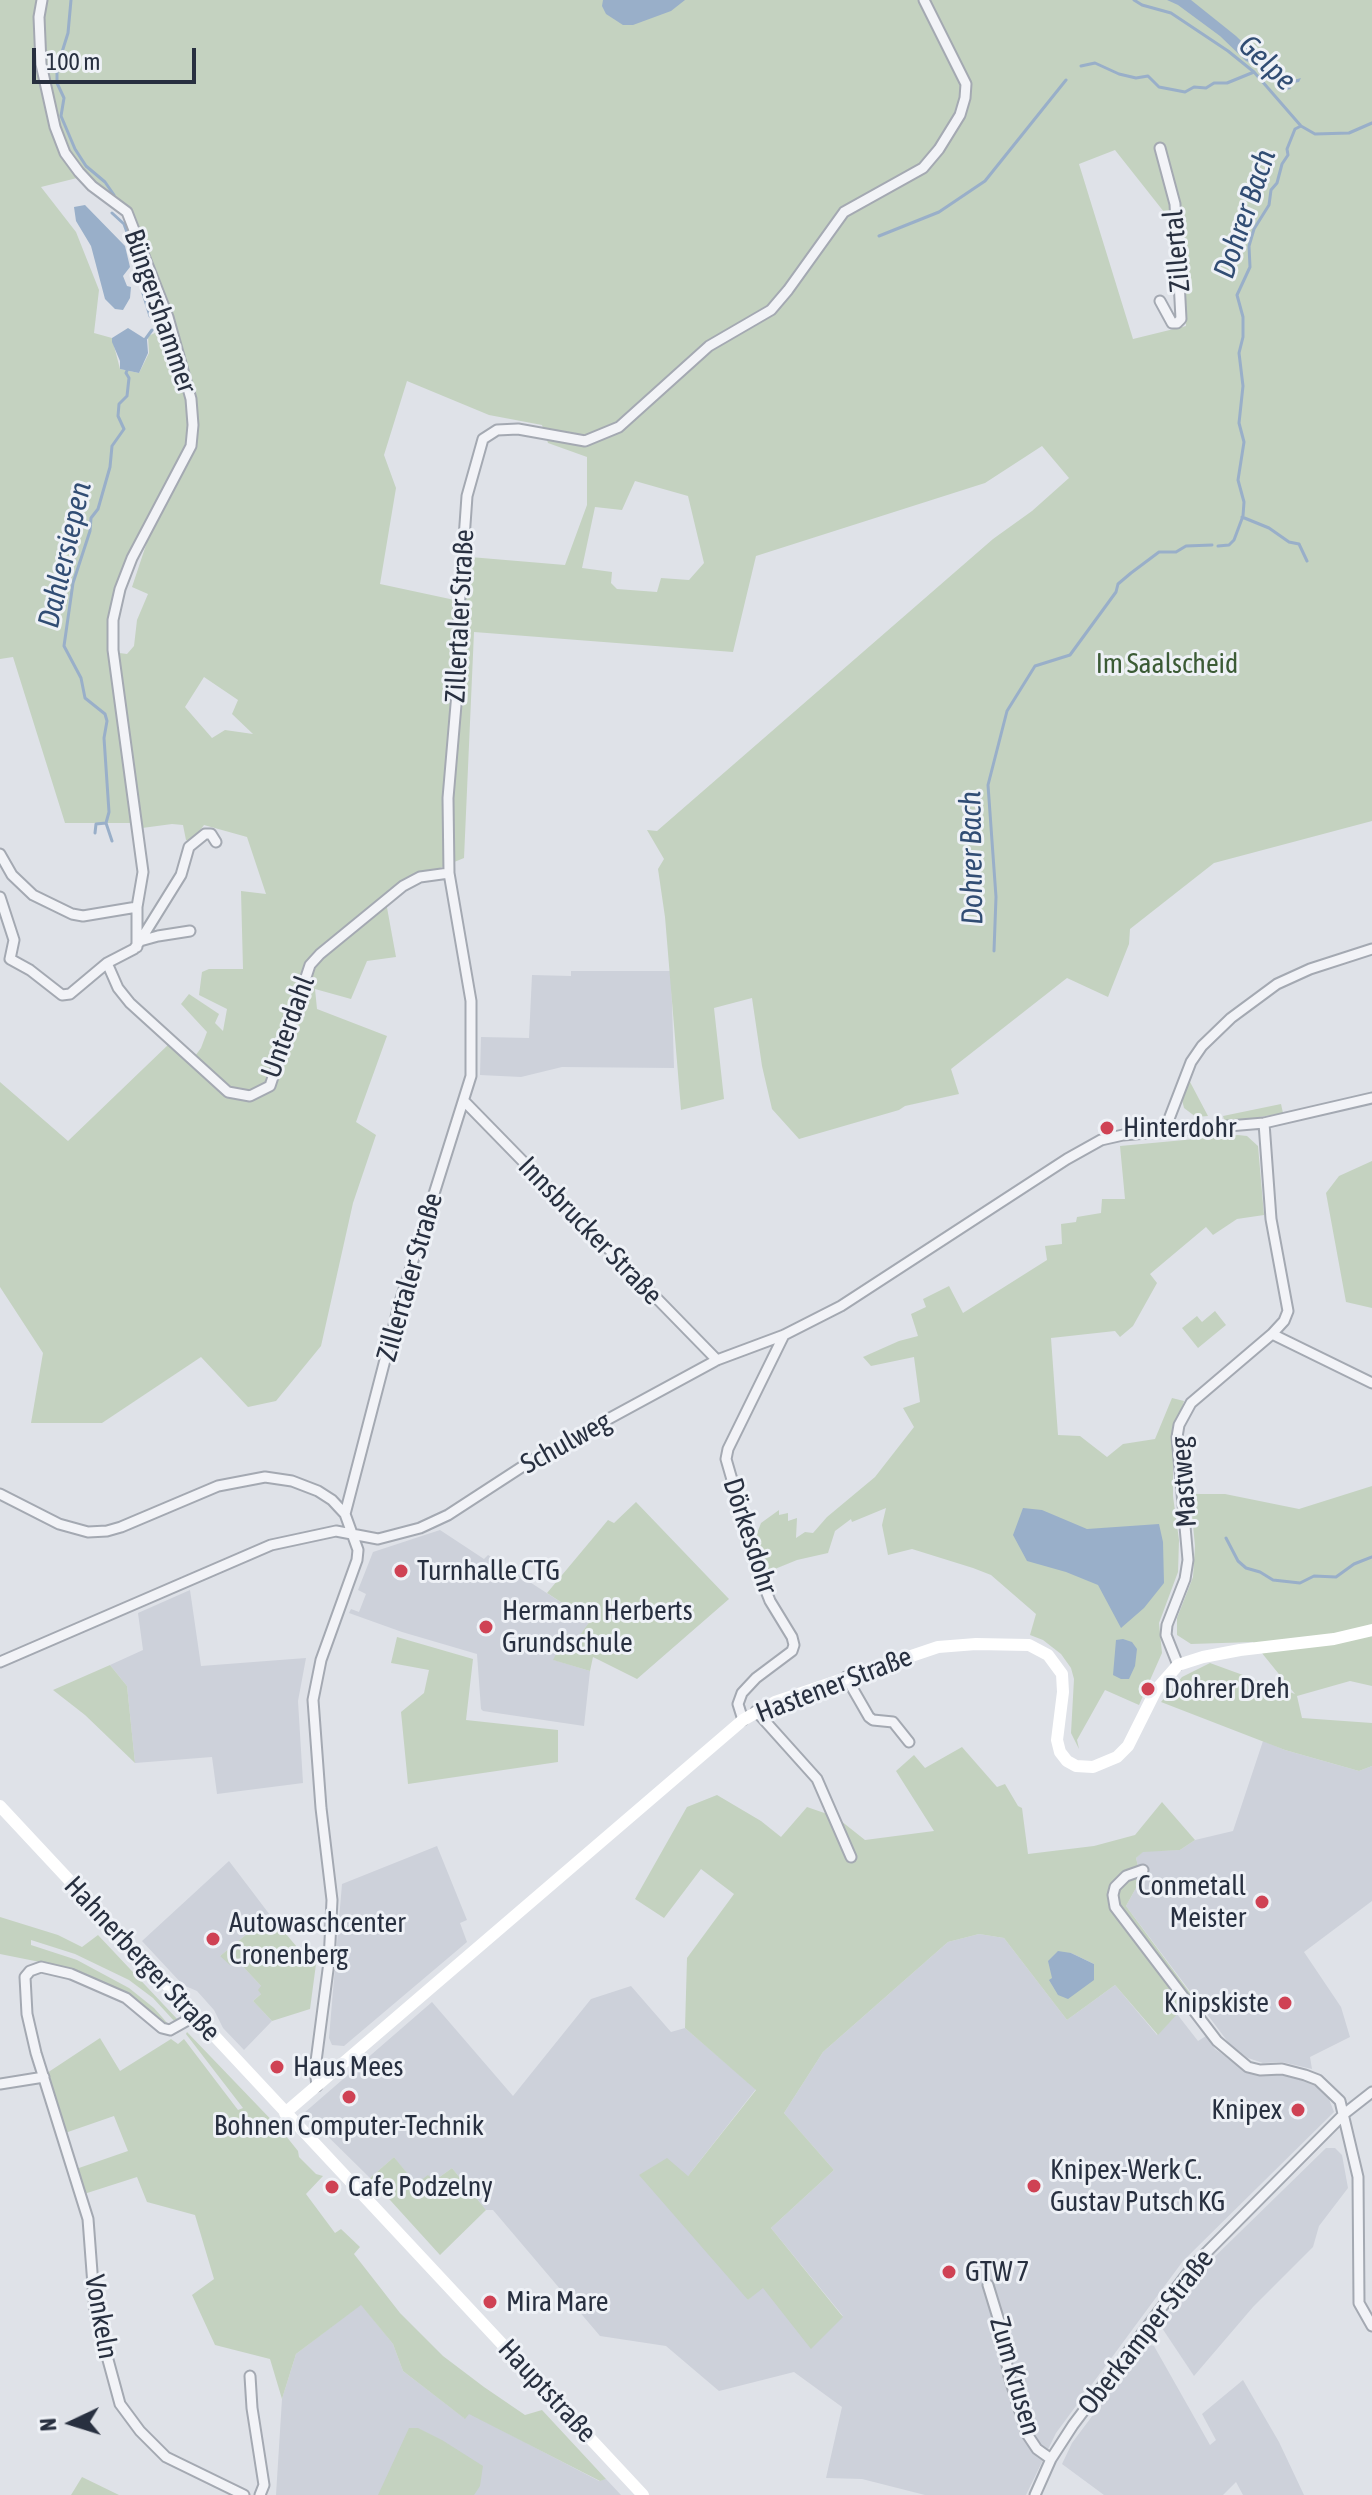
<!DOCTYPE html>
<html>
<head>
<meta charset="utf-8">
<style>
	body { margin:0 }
	#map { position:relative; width:1372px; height:2495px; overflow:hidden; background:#dfe2e8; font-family:"Asap Condensed",sans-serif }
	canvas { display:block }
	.north { position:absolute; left:32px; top:2383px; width:80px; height:80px; -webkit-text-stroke:6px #eef1f6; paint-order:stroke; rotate:266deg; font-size:22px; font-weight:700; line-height:32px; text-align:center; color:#283040 }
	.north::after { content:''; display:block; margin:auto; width:28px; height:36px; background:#283040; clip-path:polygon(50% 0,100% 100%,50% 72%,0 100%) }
	.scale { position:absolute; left:32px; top:48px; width:164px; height:36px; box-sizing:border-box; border:4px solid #283040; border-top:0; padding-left:10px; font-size:24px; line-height:28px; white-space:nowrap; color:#283040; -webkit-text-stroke:6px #eef1f6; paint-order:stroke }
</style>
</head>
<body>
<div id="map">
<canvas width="1372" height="2495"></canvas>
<div class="north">N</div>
<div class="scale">100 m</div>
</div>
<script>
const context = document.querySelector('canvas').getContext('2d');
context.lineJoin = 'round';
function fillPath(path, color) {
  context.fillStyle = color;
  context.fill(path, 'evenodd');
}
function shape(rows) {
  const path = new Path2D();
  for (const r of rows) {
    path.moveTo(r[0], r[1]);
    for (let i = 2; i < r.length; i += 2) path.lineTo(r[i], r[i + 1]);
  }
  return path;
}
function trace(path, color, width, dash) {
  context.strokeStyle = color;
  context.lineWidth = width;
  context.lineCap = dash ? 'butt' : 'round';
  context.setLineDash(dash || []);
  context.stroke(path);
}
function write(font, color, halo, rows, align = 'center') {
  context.font = font + ' "Asap Condensed",sans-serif';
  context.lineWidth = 6;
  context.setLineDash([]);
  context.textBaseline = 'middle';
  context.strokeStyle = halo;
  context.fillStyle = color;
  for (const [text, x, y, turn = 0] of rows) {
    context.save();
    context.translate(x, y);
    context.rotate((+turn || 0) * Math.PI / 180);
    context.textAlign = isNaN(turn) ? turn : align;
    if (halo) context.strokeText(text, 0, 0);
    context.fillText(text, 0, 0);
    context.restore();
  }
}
fillPath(shape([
	[571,971,671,971,674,1068,562,1067,521,1077,480,1075,481,1037,529,1038,532,975,571,976],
	[440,1530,484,1559,488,1555,590,1621,578,1639,554,1660,590,1671,584,1726,483,1711,481,1709,477,1654,402,1632,349,1613,351,1609,359,1612,366,1594,358,1590,373,1552],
	[190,1590,201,1666,306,1658,298,1701,303,1783,217,1794,212,1757,135,1763,127,1686,110,1665,143,1650,138,1613],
	[1263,1741,1285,1750,1359,1771,1372,1766,1372,1901,1304,1952,1341,2007,1350,2037,1310,2057,1312,2069,1282,2062,1263,2063,1248,2058,1231,2046,1126,1906,1141,1879,1136,1858,1143,1851,1180,1850,1195,1840,1233,1831],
	[437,1846,467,1920,460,1923,467,1942,344,2046,332,2045,329,2038,342,1884],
	[229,1861,270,1915,220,1956,236,1959,262,1987,262,1993,253,2001,272,2021,244,2050,223,2028,214,2010,197,1991,183,1985,142,1941],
	[979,1934,1004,1938,1067,2020,1115,1985,1157,2035,1177,2014,1198,2041,1206,2036,1215,2049,1249,2073,1262,2076,1278,2074,1318,2085,1327,2094,1334,2112,1183,2261,1056,2433,1026,2495,925,2495,862,2479,826,2478,842,2407,794,2372,719,2391,666,2346,600,2336,493,2210,486,2210,452,2168,434,2181,416,2185,394,2157,370,2178,304,2113,432,2002,513,2096,591,1999,631,1986,671,2032,685,2028,756,2089,688,2176,748,2300,762,2287,843,2316,771,2228,834,2170,784,2113,823,2052,948,1942],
	[1326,2148,1335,2148,1342,2155,1348,2188,1319,2226,1313,2247,1253,2307,1194,2376,1160,2325,1198,2273],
	[361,2304,393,2344,403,2371,464,2418,469,2413,599,2481,606,2479,621,2495,276,2495,282,2399,296,2354],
	[1146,2344,1154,2346,1210,2445,1216,2440,1202,2414,1243,2380,1279,2442,1304,2495,1243,2495,1236,2482,1223,2495,1104,2495,1062,2464,1072,2443]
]), '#cdd1da');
fillPath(shape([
	[0,0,1372,0,1372,821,1214,863,1130,929,1129,944,1108,997,1067,978,951,1069,959,1094,905,1106,899,1110,799,1139,772,1109,762,1066,752,998,714,1008,724,1099,681,1110,665,917,658,869,664,859,647,830,657,831,993,539,1032,511,1069,478,1042,446,985,483,756,556,733,652,474,632,464,858,389,889,386,902,396,957,367,961,351,999,315,989,317,1009,387,1036,356,1122,376,1135,353,1203,321,1346,276,1401,248,1407,201,1357,102,1423,31,1423,43,1353,0,1287,0,1082,68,1141,170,1043,227,1097,228,1093,192,1060,201,1048,207,1032,181,1004,189,994,219,1014,215,1023,223,1031,227,1009,199,995,202,972,209,969,243,969,241,891,266,894,247,837,204,825,192,841,186,840,183,825,172,824,142,828,133,762,125,763,134,823,65,823,13,657,0,659],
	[1115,150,1183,236,1186,326,1133,339,1079,164],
	[85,176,124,218,164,329,148,336,149,353,139,373,120,369,112,338,94,333,99,290,76,232,41,187],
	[407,381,489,415,542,425,548,443,587,457,587,505,565,565,470,557,464,602,380,584,396,488,384,455],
	[635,481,688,496,704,563,689,580,661,578,657,592,617,589,611,583,612,572,582,568,595,507,622,510],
	[152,527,132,587,148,594,137,620,134,646,127,654,112,652,120,589],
	[204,677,238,700,232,714,253,734,225,730,212,738,185,707],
	[1189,1080,1208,1116,1196,1117,1184,1108,1182,1100],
	[1281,1104,1283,1113,1225,1123,1223,1116],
	[1238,1135,1247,1136,1258,1146,1264,1215,1237,1219,1213,1235,1206,1227,1150,1274,1157,1283,1133,1326,1120,1337,1115,1331,1051,1338,1058,1435,1080,1436,1107,1457,1123,1444,1155,1439,1172,1398,1184,1401,1173,1439,1173,1496,1179,1540,1178,1572,1159,1623,1162,1653,1139,1705,1105,1690,1077,1740,1079,1749,1071,1733,1074,1679,1071,1668,1061,1654,1043,1640,1030,1635,1036,1614,991,1575,973,1568,912,1549,888,1555,882,1525,886,1508,852,1522,851,1519,835,1531,828,1553,797,1560,765,1573,757,1547,756,1536,761,1523,779,1510,779,1515,788,1513,788,1521,797,1518,796,1538,805,1532,813,1533,827,1517,875,1477,914,1427,903,1408,920,1402,914,1357,871,1366,863,1357,899,1341,918,1336,911,1314,926,1307,923,1299,949,1286,963,1313,1047,1260,1045,1246,1062,1244,1061,1224,1076,1222,1077,1217,1101,1213,1102,1199,1125,1199,1120,1146],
	[1372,1161,1372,1308,1346,1302,1326,1193,1339,1176],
	[1215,1311,1226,1325,1198,1348,1182,1328,1197,1316,1202,1322],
	[1372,1486,1372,1686,1350,1681,1297,1696,1302,1718,1372,1723,1372,1766,1359,1771,1285,1750,1161,1702,1182,1677,1210,1663,1295,1694,1253,1642,1191,1644,1177,1635,1177,1618,1193,1577,1195,1546,1190,1494,1225,1494,1299,1509],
	[636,1502,729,1599,637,1679,593,1657,590,1671,553,1660,566,1634,578,1638,590,1621,547,1593,608,1520,614,1523],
	[397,1637,473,1659,466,1720,558,1730,558,1762,408,1784,401,1712,424,1693,429,1670,391,1663],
	[110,1665,127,1686,135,1763,85,1715,53,1690],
	[962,1747,997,1787,1005,1784,1018,1806,1022,1808,1028,1854,1094,1846,1135,1835,1162,1802,1195,1840,1180,1850,1143,1852,1136,1858,1141,1879,1126,1906,1193,1997,1158,2035,1115,1985,1067,2020,1004,1938,979,1934,948,1942,823,2052,784,2113,834,2170,771,2228,843,2317,811,2349,763,2288,748,2300,639,2175,667,2158,688,2176,756,2090,685,2028,687,1958,734,1894,701,1869,664,1918,635,1899,687,1807,717,1795,761,1821,781,1837,807,1807,836,1817,865,1840,934,1831,896,1771,914,1755,925,1768],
	[1071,1953,1094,1964,1052,1979],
	[270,1915,302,1953,316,1964,310,2009,272,2021,253,2001,261,1994,258,1990,261,1986,236,1959,230,1965,220,1956],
	[0,1917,58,1935,82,1947,98,1935,179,2021,176,2023,153,1998,129,1980,75,1954,31,1940,31,1945,77,1960,129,1988,154,2008,169,2025,162,2023,121,1991,55,1965,0,1954],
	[187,2032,282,2131,298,2151,299,2157,316,2174,323,2176,306,2194,335,2233,341,2229,360,2247,354,2254,400,2313,443,2356,484,2387,525,2415,542,2410,606,2479,600,2481,469,2414,465,2419,403,2371,393,2344,361,2305,296,2354,282,2399,270,2359,215,2345,192,2295,214,2279,195,2215,147,2202,137,2177,84,2194,76,2169,128,2151,114,2116,65,2133,47,2073,100,2038,120,2071,171,2039,178,2044,184,2039,238,2110,243,2108,186,2034],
	[394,2157,416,2184,428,2175,434,2181,452,2168,486,2210,440,2255,370,2178],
	[409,2428,418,2428,442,2440,483,2466,480,2486,474,2495,378,2495],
	[82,2477,119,2495,71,2495]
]), '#c4d2c0');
fillPath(shape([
	[603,0,685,0,671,11,633,25,623,25,606,14,602,6],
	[1167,0,1191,0,1236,36,1272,71,1290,81,1301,78,1299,82,1289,84,1291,89,1286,90,1264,68,1246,61,1220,36,1178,5],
	[85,205,125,246,130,267,123,276,127,286,131,287,130,298,123,310,115,309,105,299,91,246,76,221,74,207],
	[128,328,147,340,148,353,139,373,120,369,120,361,112,342,112,338],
	[1023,1508,1042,1510,1087,1529,1159,1524,1163,1542,1164,1583,1144,1608,1121,1628,1098,1585,1066,1572,1027,1561,1013,1535],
	[1123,1639,1132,1642,1137,1649,1135,1666,1129,1679,1121,1679,1113,1675,1116,1640],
	[1058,1951,1071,1953,1094,1964,1094,1980,1068,1999,1058,1995,1049,1980,1052,1978,1048,1961]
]), '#99afc9');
trace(shape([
	[71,0,68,33,57,68,57,83,64,98,61,116,75,149,86,166,105,182,114,195],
	[1134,0,1142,5,1171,13,1228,51,1254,72,1301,126,1315,134,1349,133,1372,123],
	[1081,66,1095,63,1119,74,1136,78,1148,76,1159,87,1185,92,1194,87,1206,88,1214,83,1227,83,1254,72],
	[112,213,124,224,137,260,146,285,142,290,150,316],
	[879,236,939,212,985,181,1066,80],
	[144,341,152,330],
	[1242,517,1269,528,1289,542,1299,544,1307,561],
	[1218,546,1229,545,1234,540,1243,516,1244,502,1238,480,1244,442,1239,423,1243,386,1239,353,1243,337,1243,317,1237,295,1250,267,1249,246,1254,229,1269,205,1271,190,1277,183,1282,164,1288,155,1287,149,1295,129,1301,126],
	[95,833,96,824,106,823],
	[112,841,106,823,109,812,104,738,107,721,105,714,85,698,81,678,64,646,73,583,90,531,91,518,98,509,110,467,112,446,124,429,118,416,119,404,127,396,129,378,126,373,128,368],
	[994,951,996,897,988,785,1007,711,1035,666,1070,655,1116,592,1118,584,1131,573,1159,552,1176,552,1186,546,1212,545],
	[1226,1538,1238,1561,1246,1568,1260,1572,1273,1580,1300,1583,1314,1576,1336,1577,1354,1564,1372,1557]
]), '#99afc9', 3);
const street = shape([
	[42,0,39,17,41,64,55,127,65,153,79,172,92,186,127,212,168,317,191,399,193,425,191,446,132,558,120,589,113,620,113,650,143,872,137,907,137,947],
	[1160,148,1175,204,1181,319,1177,323,1172,323,1160,301],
	[0,854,12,875,33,895,72,914,83,916,137,907],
	[0,897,14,940,10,959,30,970,62,995,70,994,107,963,134,949,140,941,158,936,190,931],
	[140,941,181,875,189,847,205,834,211,834,216,842],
	[107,963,118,988,130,1003,228,1092,250,1096,270,1086,310,965,320,954,403,886,420,877,449,873],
	[464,1101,717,1360],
	[1164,1132,1191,1062,1202,1046,1231,1018,1277,984,1310,969,1372,949],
	[1272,1334,1372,1383],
	[0,1494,59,1524,88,1532,107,1531,121,1527,218,1486,265,1477,292,1481,318,1491,332,1500,345,1514,358,1550,357,1560,321,1660,313,1700,321,1808,332,1900,329,1962,315,2069,317,2086],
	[345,1514,400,1302,471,1076,471,1001,449,873,448,798,457,693,459,610,467,496,483,439,497,430,518,429,585,441,619,427,709,346,771,310,788,290,844,212,923,168,939,149,960,115,965,98,966,84,924,0],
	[0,1662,271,1545,336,1531,378,1539,420,1528,448,1515,531,1461,717,1360,784,1335,841,1306,1067,1159,1101,1140,1123,1135,1264,1123,1372,1098],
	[1178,1665,1166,1635,1167,1625,1185,1579,1188,1560,1177,1437,1179,1425,1191,1403,1272,1334,1284,1321,1288,1311,1271,1219,1264,1123],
	[846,1677,869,1717,873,1720,893,1722,909,1742],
	[756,1711,817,1779,851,1857],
	[743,1720,738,1704,742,1693,756,1678,792,1651,794,1645,792,1637,770,1601,759,1573,726,1459,728,1449,784,1335],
	[1143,1870,1126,1876,1115,1887,1113,1895,1115,1907,1217,2041,1248,2067,1260,2070,1282,2069,1305,2075,1318,2080,1340,2101,1358,2177,1359,2303,1372,2326],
	[195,2016,170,2030,162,2028,126,1998,71,1974,41,1967,30,1971,25,1977,27,2014,36,2053,88,2219,95,2312,120,2404,140,2431,166,2457,244,2495],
	[0,2084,44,2077],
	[988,2285,999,2321,1009,2376,1027,2434,1037,2449,1051,2459],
	[250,2376,252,2408,264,2485,260,2495],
	[1035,2495,1051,2459,1073,2425,1193,2266,1344,2114,1372,2092]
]);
trace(street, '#a4a9b2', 13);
trace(street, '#f2f3f7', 9);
trace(shape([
	[0,1806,643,2495],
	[285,2113,743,1720,775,1702,938,1647,976,1644,1029,1645,1048,1655,1062,1674,1063,1692,1057,1740,1060,1752,1067,1761,1076,1766,1093,1767,1117,1757,1128,1746,1156,1690,1178,1665,1203,1657,1240,1650,1334,1639,1372,1630]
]), '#fff', 12);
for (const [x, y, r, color] of [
	[1107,1128,8,"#cf4254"],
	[401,1571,8,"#cf4254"],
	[486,1627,8,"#cf4254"],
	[1148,1689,8,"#cf4254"],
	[1262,1902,8,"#cf4254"],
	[213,1939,8,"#cf4254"],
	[1285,2003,8,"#cf4254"],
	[277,2067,8,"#cf4254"],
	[349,2097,8,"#cf4254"],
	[1298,2110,8,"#cf4254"],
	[1034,2186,8,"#cf4254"],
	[332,2187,8,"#cf4254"],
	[949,2272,8,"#cf4254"],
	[490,2302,8,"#cf4254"]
]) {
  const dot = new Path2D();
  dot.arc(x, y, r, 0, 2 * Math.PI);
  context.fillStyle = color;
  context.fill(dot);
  trace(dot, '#eef1f6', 3);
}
write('28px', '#283040', '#eef1f6', [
	["Zillertal",1177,251,-95],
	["Büngershammer",160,311,71],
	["Zillertaler Straße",460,616,-87],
	["Unterdahl",288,1027,-70],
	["Innsbrucker Straße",590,1231,46],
	["Zillertaler Straße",410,1277,-74],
	["Schulweg",566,1443,-29],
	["Mastweg",1184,1482,-94],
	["Dörkesdohr",750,1536,72],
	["Hastener Straße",834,1685,-21],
	["Hahnerberger Straße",142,1959,47],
	["Vonkeln",101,2317,80],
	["Oberkamper Straße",1146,2332,-52],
	["Zum Krusen",1015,2376,74],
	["Hauptstraße",547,2391,47]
]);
write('28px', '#3b5b35', '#eef1f6', [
	["Im Saalscheid",1167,664]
]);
write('28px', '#283040', '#eef1f6', [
	["Hinterdohr",1123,1128],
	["Turnhalle CTG",417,1571],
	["Hermann Herberts",502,1611],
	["Grundschule",502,1643],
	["Dohrer Dreh",1164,1689],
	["Conmetall",1246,1886,"right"],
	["Meister",1246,1918,"right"],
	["Autowaschcenter",229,1923],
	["Cronenberg",229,1955],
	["Knipskiste",1269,2003,"right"],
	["Haus Mees",293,2067],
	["Knipex",1282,2110,"right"],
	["Bohnen Computer-Technik",349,2126,"center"],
	["Knipex-Werk C.",1050,2170],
	["Gustav Putsch KG",1050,2202],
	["Cafe Podzelny",348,2187],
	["GTW 7",965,2272],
	["Mira Mare",506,2302]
], 'left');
write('italic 30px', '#314d74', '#eef1f6', [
	["Gelpe",1267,63,43],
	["Dohrer Bach",1245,214,-71],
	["Dahlersiepen",65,555,-77],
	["Dohrer Bach",972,858,-91]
]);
</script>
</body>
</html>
